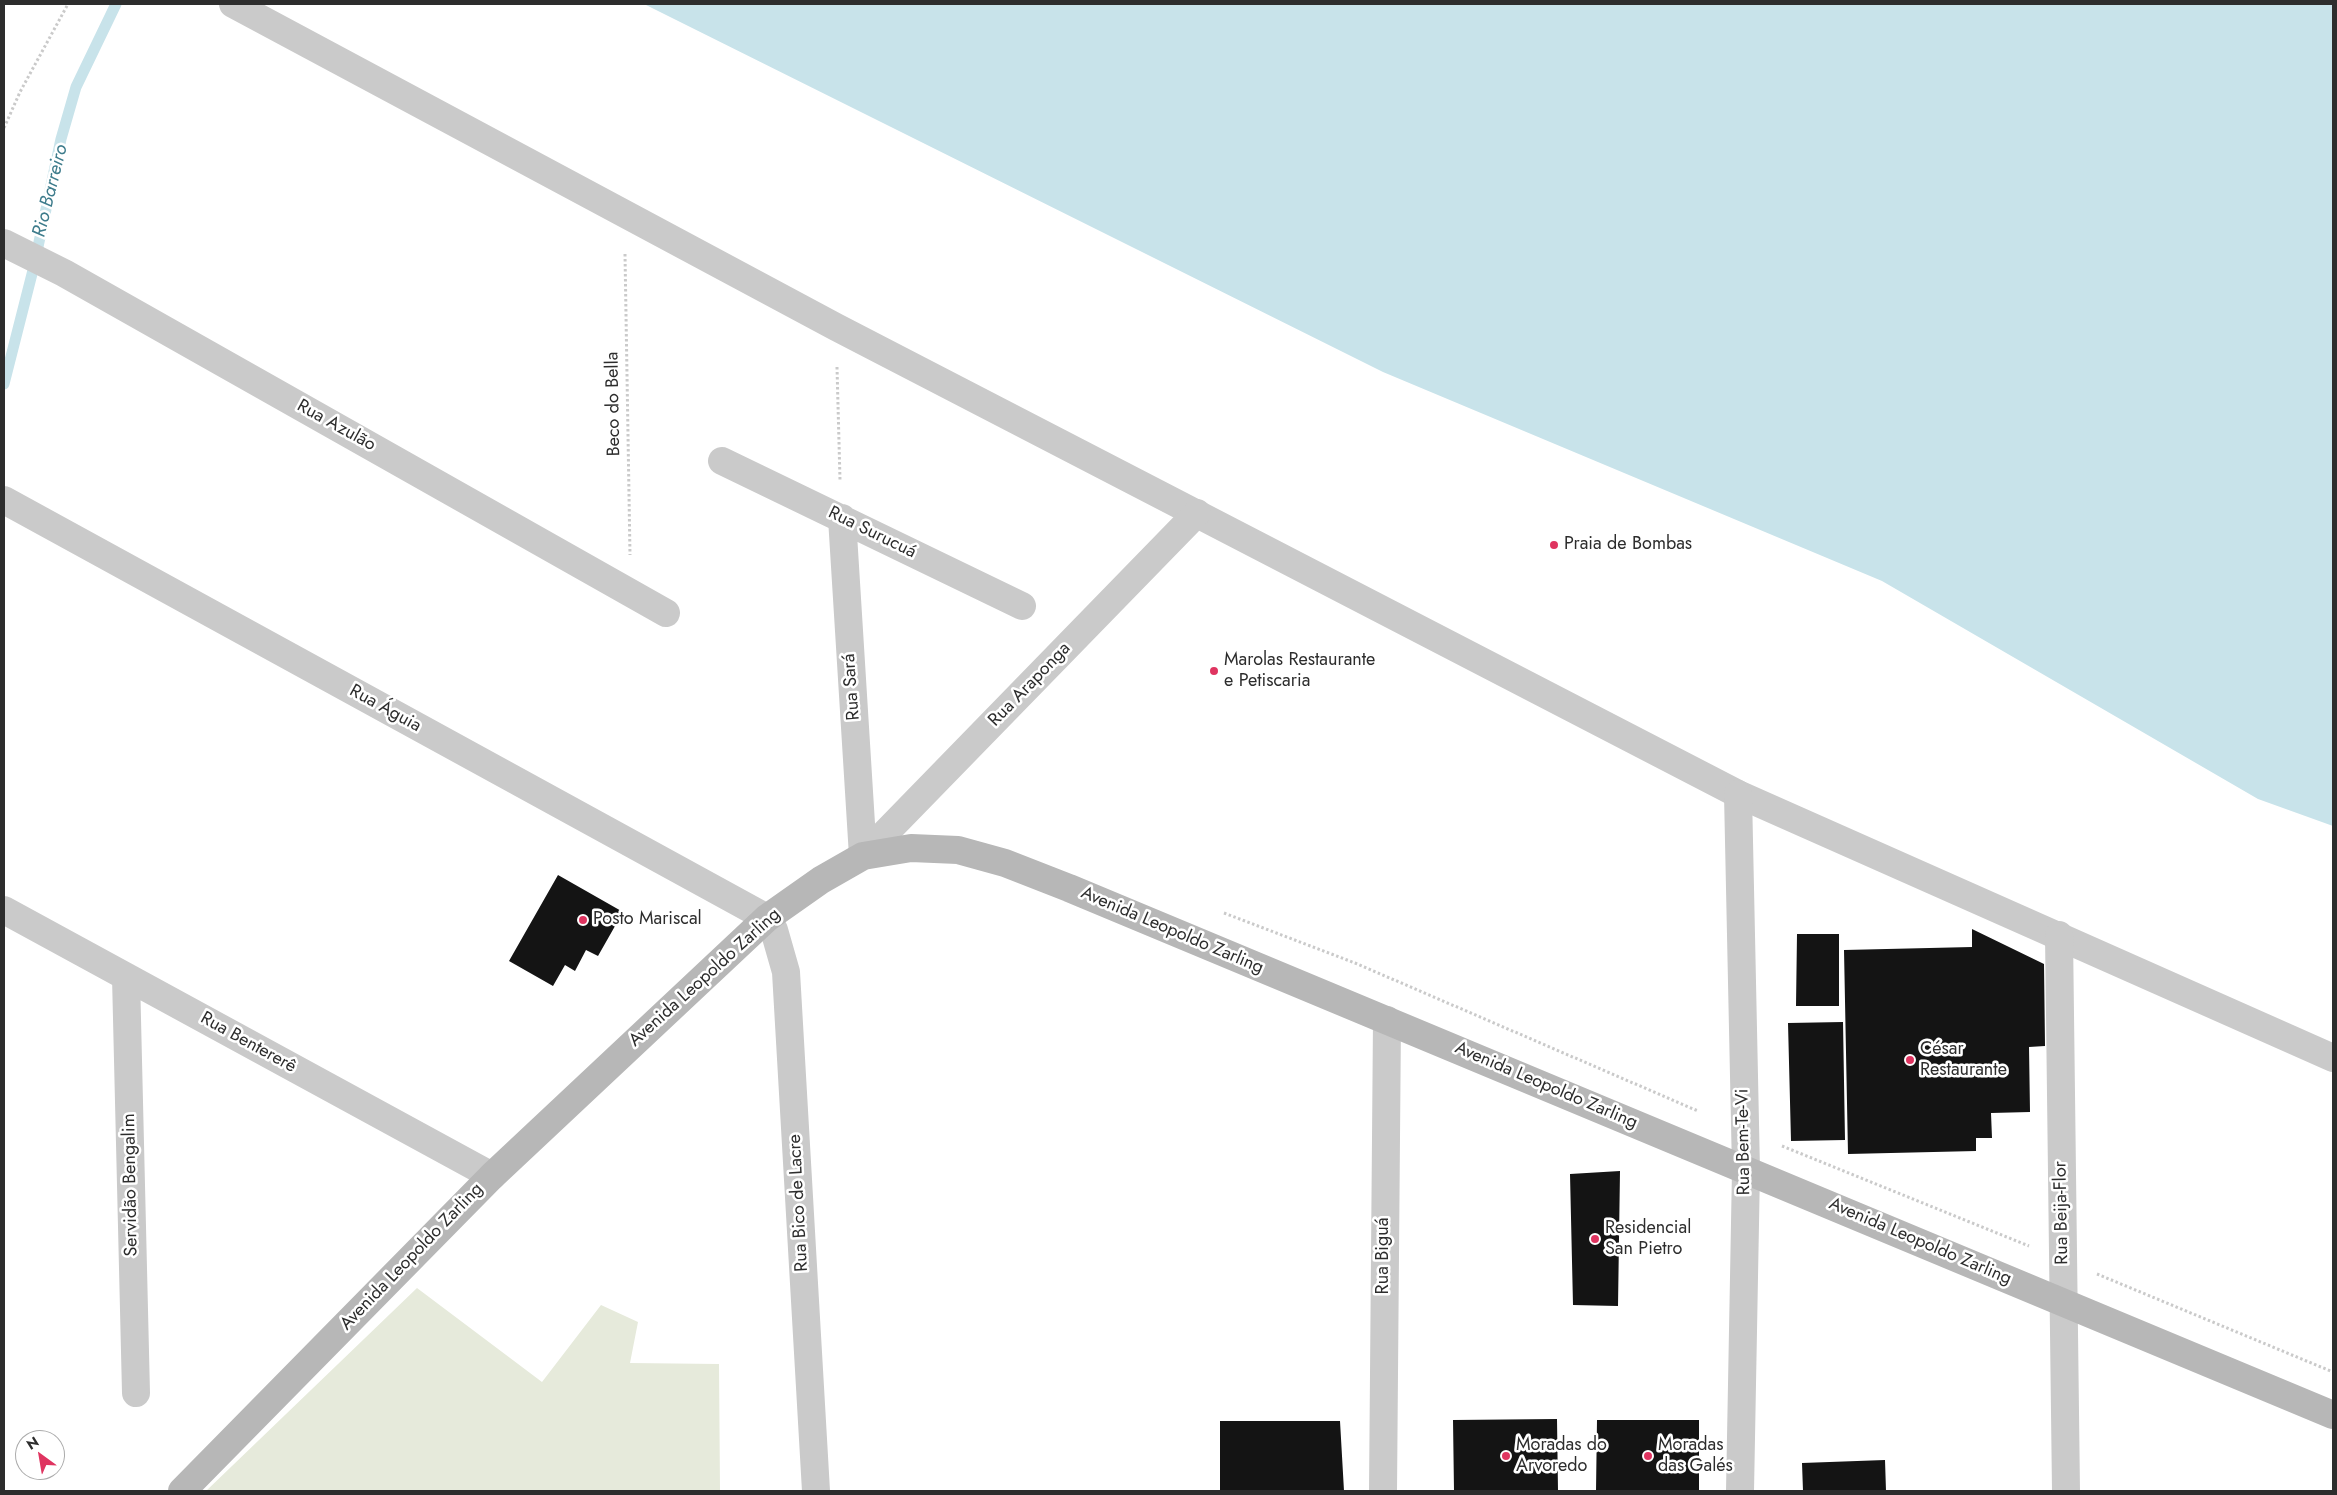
<!DOCTYPE html>
<html>
<head>
<meta charset="utf-8">
<style>
	body { margin:0 }
	#map { position:relative; width:2337px; height:1495px; overflow:hidden; background:#fff; font-family:Jost,sans-serif }
	canvas { display:block }
	.frame { position:absolute; inset:0; border:5px solid #2d2d2d; pointer-events:none }
	.north { position:absolute; left:15px; top:1430px; width:50px; height:50px; box-sizing:border-box; background:#fff; border:1px solid #ababab; border-radius:50%; rotate:328deg; font-size:14px; font-weight:700; line-height:20px; text-align:center; color:#2d2d2d }
	.north::after { content:''; display:block; margin:auto; width:18px; height:22px; background:#df3460; clip-path:polygon(50% 0,100% 100%,50% 72%,0 100%) }
</style>
</head>
<body>
<div id="map">
<canvas width="2337" height="1495"></canvas>
<div class="frame"></div>
<div class="north">N</div>
</div>
<script>
const context = document.querySelector('canvas').getContext('2d');
context.lineJoin = 'round';
function fillPath(path, color) {
  context.fillStyle = color;
  context.fill(path, 'evenodd');
}
function shape(rows) {
  const path = new Path2D();
  for (const r of rows) {
    path.moveTo(r[0], r[1]);
    for (let i = 2; i < r.length; i += 2) path.lineTo(r[i], r[i + 1]);
  }
  return path;
}
function trace(path, color, width, dash) {
  context.strokeStyle = color;
  context.lineWidth = width;
  context.lineCap = dash ? 'butt' : 'round';
  context.setLineDash(dash || []);
  context.stroke(path);
}
function write(font, color, halo, rows, align = 'center') {
  context.font = font + ' Jost,sans-serif';
  context.lineWidth = 5;
  context.setLineDash([]);
  context.textBaseline = 'middle';
  context.strokeStyle = halo;
  context.fillStyle = color;
  for (const [text, x, y, turn = 0] of rows) {
    context.save();
    context.translate(x, y);
    context.rotate((+turn || 0) * Math.PI / 180);
    context.textAlign = isNaN(turn) ? turn : align;
    if (halo) context.strokeText(text, 0, 0);
    context.fillText(text, 0, 0);
    context.restore();
  }
}
fillPath(shape([
	[417,1288,542,1382,601,1305,638,1322,630,1363,719,1364,720,1491,206,1491]
]), '#e6eadb');
fillPath(shape([
	[644,4,2333,4,2333,826,2258,799,1882,581,1383,372]
]), '#c8e3ea');
trace(shape([
	[4,384,33,270,61,139,76,87,116,4]
]), '#c8e3ea', 11);
fillPath(shape([
	[558,875,623,912,598,956,586,950,575,971,565,965,553,986,509,961],
	[1972,929,2044,964,2045,1046,2029,1047,2030,1112,1991,1113,1992,1138,1976,1138,1976,1151,1848,1154,1844,950,1972,947],
	[1797,934,1839,934,1839,1006,1796,1006],
	[1843,1022,1845,1140,1791,1141,1788,1023],
	[1620,1171,1618,1306,1573,1305,1570,1174],
	[1557,1419,1558,1491,1454,1491,1453,1420],
	[1597,1420,1699,1420,1699,1491,1596,1491],
	[1220,1421,1340,1421,1344,1491,1220,1491],
	[1885,1460,1886,1491,1803,1491,1802,1463]
]), '#141414');
trace(shape([
	[4,128,20,92,68,4],
	[625,254,630,555],
	[837,367,840,480],
	[1224,913,1355,963,1698,1111],
	[1782,1146,2029,1246],
	[2097,1274,2333,1372]
]), '#cacaca', 3, [2.5, 2.5]);
trace(shape([
	[233,4,836,327,1738,794,2333,1058]
]), '#cacaca', 28);
trace(shape([
	[4,243,64,273,666,613],
	[722,461,1022,606],
	[4,500,767,918,774,930,786,972,816,1491],
	[842,518,863,856],
	[1738,794,1746,1170,1740,1491],
	[863,856,1197,513],
	[4,910,492,1176],
	[2059,935,2066,1491],
	[126,977,136,1393],
	[1383,1491,1387,1020]
]), '#cacaca', 28);
trace(shape([
	[182,1491,492,1176,767,918,821,880,863,856,911,848,958,850,1005,863,1069,888,2333,1415]
]), '#b7b7b7', 28);
for (const [x, y, r, color] of [
	[1554,545,5,"#df3460"],
	[1214,671,5,"#df3460"],
	[583,920,5,"#df3460"],
	[1910,1060,5,"#df3460"],
	[1595,1239,5,"#df3460"],
	[1506,1456,5,"#df3460"],
	[1648,1456,5,"#df3460"]
]) {
  const dot = new Path2D();
  dot.arc(x, y, r, 0, 2 * Math.PI);
  context.fillStyle = color;
  context.fill(dot);
  trace(dot, '#fff', 2);
}
write('18px', '#2d2d2d', '#fff', [
	["Beco do Bella",614,404,-91],
	["Rua Azulão",336,426,29],
	["Rua Surucuá",872,533,26],
	["Rua Araponga",1030,685,-46],
	["Rua Sará",852,687,-94],
	["Rua Águia",385,709,29],
	["Avenida Leopoldo Zarling",1172,931,23],
	["Avenida Leopoldo Zarling",705,978,-42],
	["Rua Bentererê",248,1043,29],
	["Avenida Leopoldo Zarling",1546,1086,23],
	["Rua Bem-Te-Vi",1744,1142,-91],
	["Servidão Bengalim",131,1185,-91],
	["Rua Bico de Lacre",799,1203,-93],
	["Rua Beija-Flor",2062,1213,-91],
	["Avenida Leopoldo Zarling",1920,1242,23],
	["Rua Biguá",1384,1256,-90],
	["Avenida Leopoldo Zarling",412,1257,-46]
]);
write('18px', '#2d2d2d', '#fff', [
	["Praia de Bombas",1564,545],
	["Marolas Restaurante",1224,661],
	["e Petiscaria",1224,682],
	["Posto Mariscal",593,920],
	["César",1920,1050],
	["Restaurante",1920,1071],
	["Residencial",1605,1229],
	["San Pietro",1605,1250],
	["Moradas do",1516,1446],
	["Arvoredo",1516,1467],
	["Moradas",1658,1446],
	["das Galés",1658,1467]
], 'left');
write('italic 19px', '#3e7c8c', '#fff', [
	["Rio Barreiro",51,191,-76]
]);
</script>
</body>
</html>
